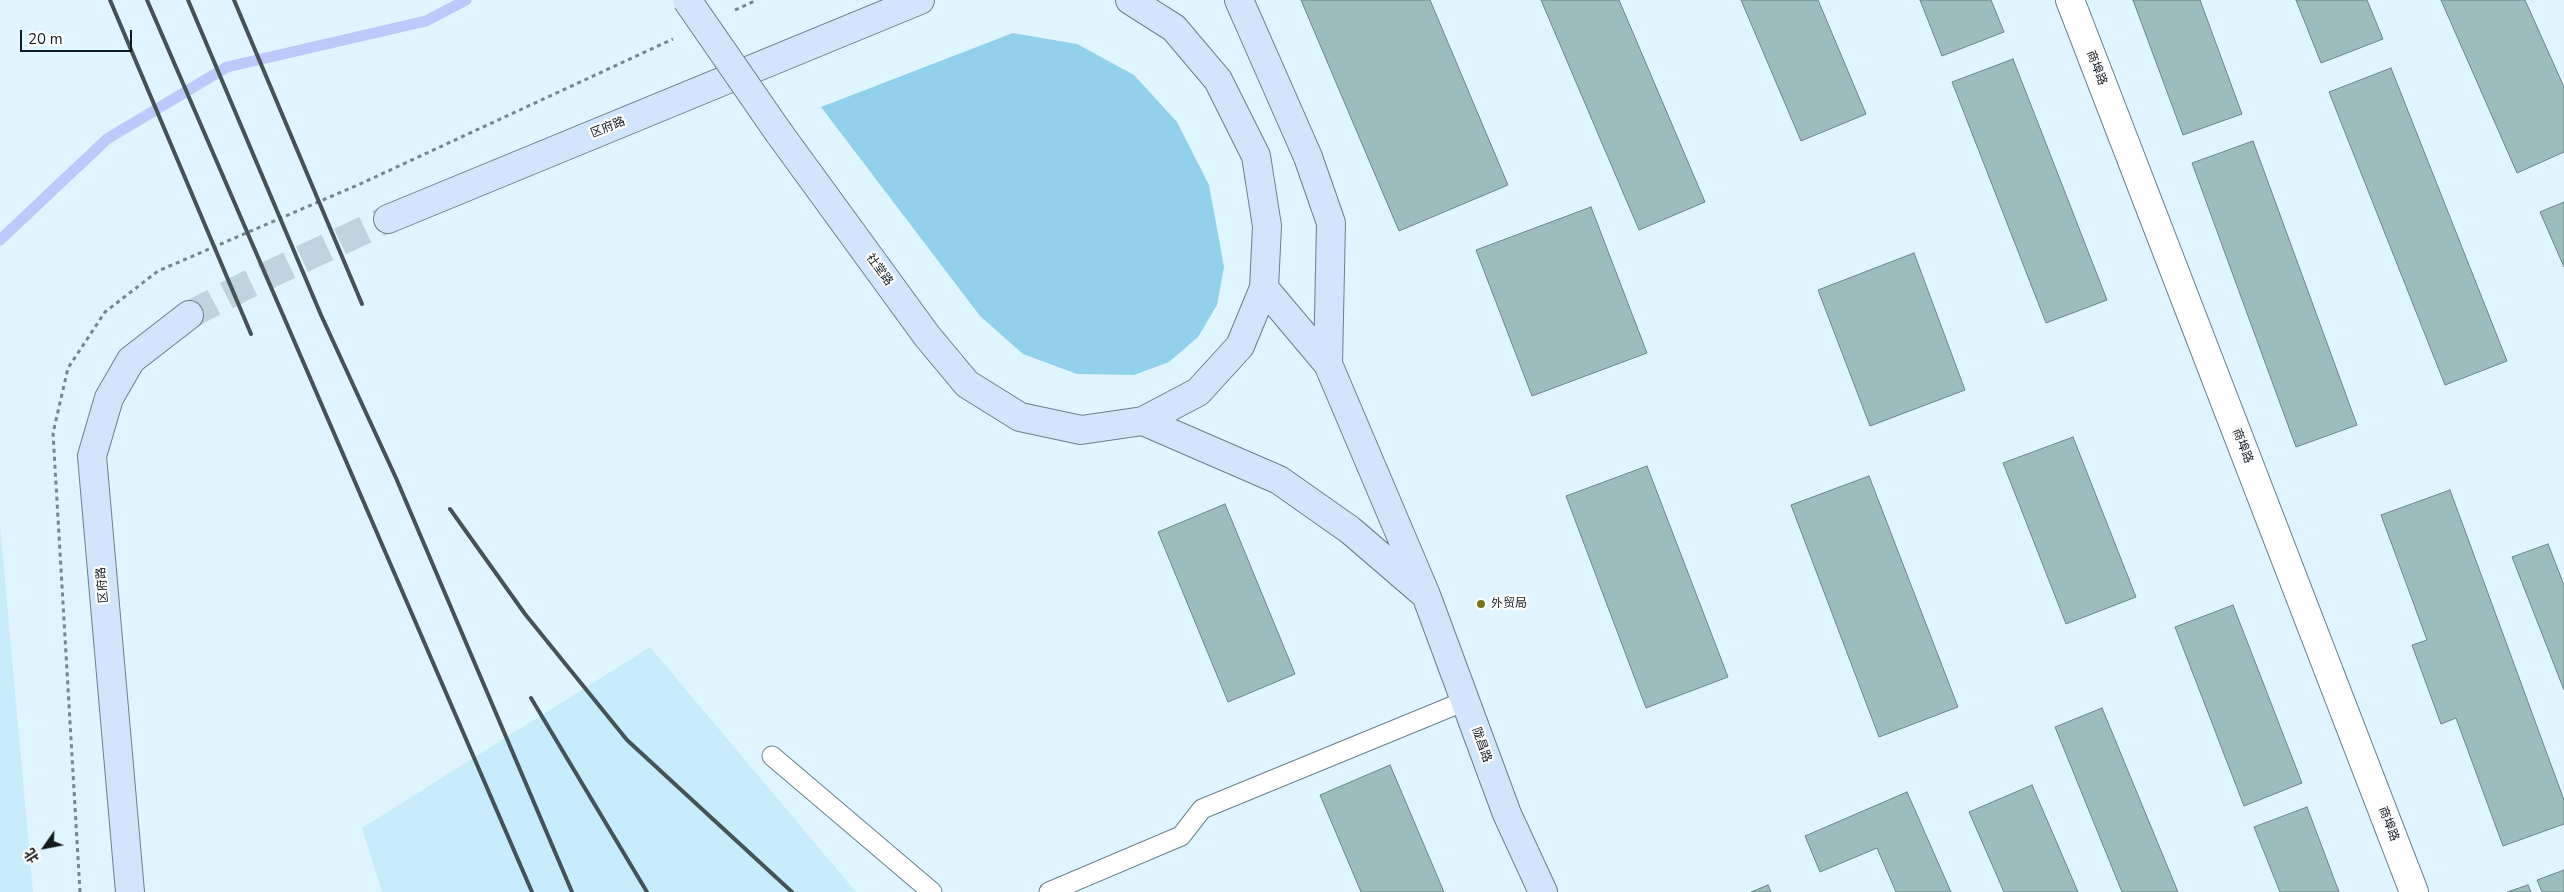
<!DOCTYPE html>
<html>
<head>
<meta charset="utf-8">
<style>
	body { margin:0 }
	#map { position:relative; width:2564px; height:892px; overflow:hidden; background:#dff5ff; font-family:"Nunito Sans","Noto Sans SC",sans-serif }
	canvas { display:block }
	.north { position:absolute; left:20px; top:822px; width:50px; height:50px; -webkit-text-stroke:4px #fff; paint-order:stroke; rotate:237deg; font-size:14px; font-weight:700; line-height:20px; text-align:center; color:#121b20 }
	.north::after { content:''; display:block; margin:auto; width:18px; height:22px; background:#121b20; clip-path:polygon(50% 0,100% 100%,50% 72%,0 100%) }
	.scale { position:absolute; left:20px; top:30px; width:112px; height:22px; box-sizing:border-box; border:2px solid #121b20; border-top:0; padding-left:6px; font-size:15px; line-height:18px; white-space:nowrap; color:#121b20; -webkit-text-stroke:4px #fff; paint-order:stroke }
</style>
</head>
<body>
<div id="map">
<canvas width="2564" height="892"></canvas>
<div class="north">北</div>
<div class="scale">20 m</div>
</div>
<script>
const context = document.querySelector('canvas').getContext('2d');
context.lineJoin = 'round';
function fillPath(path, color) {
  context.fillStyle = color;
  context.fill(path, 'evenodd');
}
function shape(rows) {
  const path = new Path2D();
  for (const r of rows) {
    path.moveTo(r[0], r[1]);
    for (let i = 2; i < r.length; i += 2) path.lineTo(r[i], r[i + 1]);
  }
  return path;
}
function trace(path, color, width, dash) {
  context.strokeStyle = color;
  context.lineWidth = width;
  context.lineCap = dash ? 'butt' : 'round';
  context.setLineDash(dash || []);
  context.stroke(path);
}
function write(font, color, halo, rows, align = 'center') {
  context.font = font + ' "Nunito Sans","Noto Sans SC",sans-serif';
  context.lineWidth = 4.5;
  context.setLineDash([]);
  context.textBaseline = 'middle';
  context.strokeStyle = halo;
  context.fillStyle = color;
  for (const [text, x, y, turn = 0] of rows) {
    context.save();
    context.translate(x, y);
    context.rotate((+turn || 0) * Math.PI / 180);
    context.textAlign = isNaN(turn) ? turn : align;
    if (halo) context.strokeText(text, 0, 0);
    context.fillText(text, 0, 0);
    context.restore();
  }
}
fillPath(shape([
	[0,525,33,892,0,892],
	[650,647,856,892,382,892,362,828]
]), '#c8ecfb');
fillPath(shape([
	[1013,33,1077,44,1134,75,1177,122,1209,185,1224,267,1217,305,1198,337,1169,362,1134,375,1077,374,1023,354,980,316,821,107]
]), '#92d1ec');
trace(shape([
	[0,240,107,139,227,67,426,21,466,0]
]), '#bdc9fa', 11);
const building = shape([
	[1301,0,1430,0,1508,185,1399,231,1301,0],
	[1541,0,1619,0,1705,202,1639,230,1541,0],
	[1741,0,1818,0,1866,114,1801,141,1741,0],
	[1920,0,1991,0,2004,32,1942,56,1920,0],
	[2133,0,2200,0,2242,114,2183,135,2133,0],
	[2296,0,2367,0,2383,39,2321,63,2296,0],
	[2441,0,2525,0,2564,87,2564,152,2517,173,2441,0],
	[2013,59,2107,300,2046,323,1952,82,2013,59],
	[2391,68,2507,361,2445,385,2329,92,2391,68],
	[2253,141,2357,425,2296,447,2192,163,2253,141],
	[2564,202,2564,267,2540,212,2564,202],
	[1591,207,1647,353,1532,396,1476,250,1591,207],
	[1914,253,1965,390,1870,426,1818,290,1914,253],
	[2073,437,2136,597,2066,624,2003,463,2073,437],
	[1647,466,1728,677,1646,708,1566,496,1647,466],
	[1869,476,1958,707,1879,737,1791,505,1869,476],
	[2450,490,2564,800,2564,824,2503,846,2456,718,2441,724,2412,645,2427,640,2381,515,2450,490],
	[1225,504,1295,674,1228,702,1158,532,1225,504],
	[2548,544,2564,585,2564,690,2512,557,2548,544],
	[2233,605,2302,783,2244,806,2175,627,2233,605],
	[2102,708,2178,892,2122,892,2055,727,2102,708],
	[1390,765,1444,892,1361,892,1320,795,1390,765],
	[2032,785,2078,892,2004,892,1969,812,2032,785],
	[1907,792,1951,892,1896,892,1877,848,1820,872,1805,836,1907,792],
	[2307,807,2339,892,2280,892,2254,827,2307,807],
	[2564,870,2564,892,2542,892,2537,880,2564,870],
	[1768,885,1771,892,1751,892,1768,885],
	[2528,885,2531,892,2507,892,2528,885]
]);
fillPath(building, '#9dbcbe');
trace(building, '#6a8789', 1);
trace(shape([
	[189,315,249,284,388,219]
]), '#c0d4de', 28, [28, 14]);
const lane = shape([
	[772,756,932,892],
	[1049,892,1181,836,1202,809,1465,701]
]);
const street = shape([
	[2070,0,2414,892]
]);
const secondary = shape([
	[1239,0,1308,157,1331,223,1328,364,1426,595,1507,814,1543,892],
	[779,133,927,336,967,384,1020,417,1081,430,1143,421,1198,392,1240,346,1264,288,1267,226,1256,156,1218,80,1174,28,1130,0],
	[388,219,920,0],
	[1264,288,1328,364],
	[1143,421,1279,480,1350,530,1421,591],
	[130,892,92,456,109,398,131,360,189,315]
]);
trace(lane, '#68818c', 21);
trace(street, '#68818c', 30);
trace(secondary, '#68818c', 30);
trace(shape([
	[735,10,757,0],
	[80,892,53,433,68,368,105,312,158,271,360,184,673,39]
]), '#76868d', 3, [4, 4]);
trace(lane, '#fff', 19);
trace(street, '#fff', 28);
trace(secondary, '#d0e6fd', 28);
trace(shape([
	[110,0,251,334],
	[147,0,532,892],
	[188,0,321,315,396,478,572,892],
	[234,0,362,304],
	[450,509,525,614,627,740,792,892],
	[531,698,647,892]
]), '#455258', 4);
const secondaryBridge = shape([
	[687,0,779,133]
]);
trace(secondaryBridge, '#68818c', 30, []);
trace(secondaryBridge, '#d0e6fd', 28);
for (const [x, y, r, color] of [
	[1481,604,5,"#76751b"]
]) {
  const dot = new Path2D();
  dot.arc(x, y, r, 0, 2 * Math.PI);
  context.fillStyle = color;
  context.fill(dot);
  trace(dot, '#fff', 2);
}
write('12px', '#121b20', '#fff', [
	["商埠路",2096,68,69],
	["区府路",608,128,-22],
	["社堂路",879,270,54],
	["商埠路",2242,446,69],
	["区府路",103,585,-95],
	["陇昌路",1481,745,70],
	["商埠路",2388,824,69]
]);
write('12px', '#121b20', '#fff', [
	["外贸局",1491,604]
], 'left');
</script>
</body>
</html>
